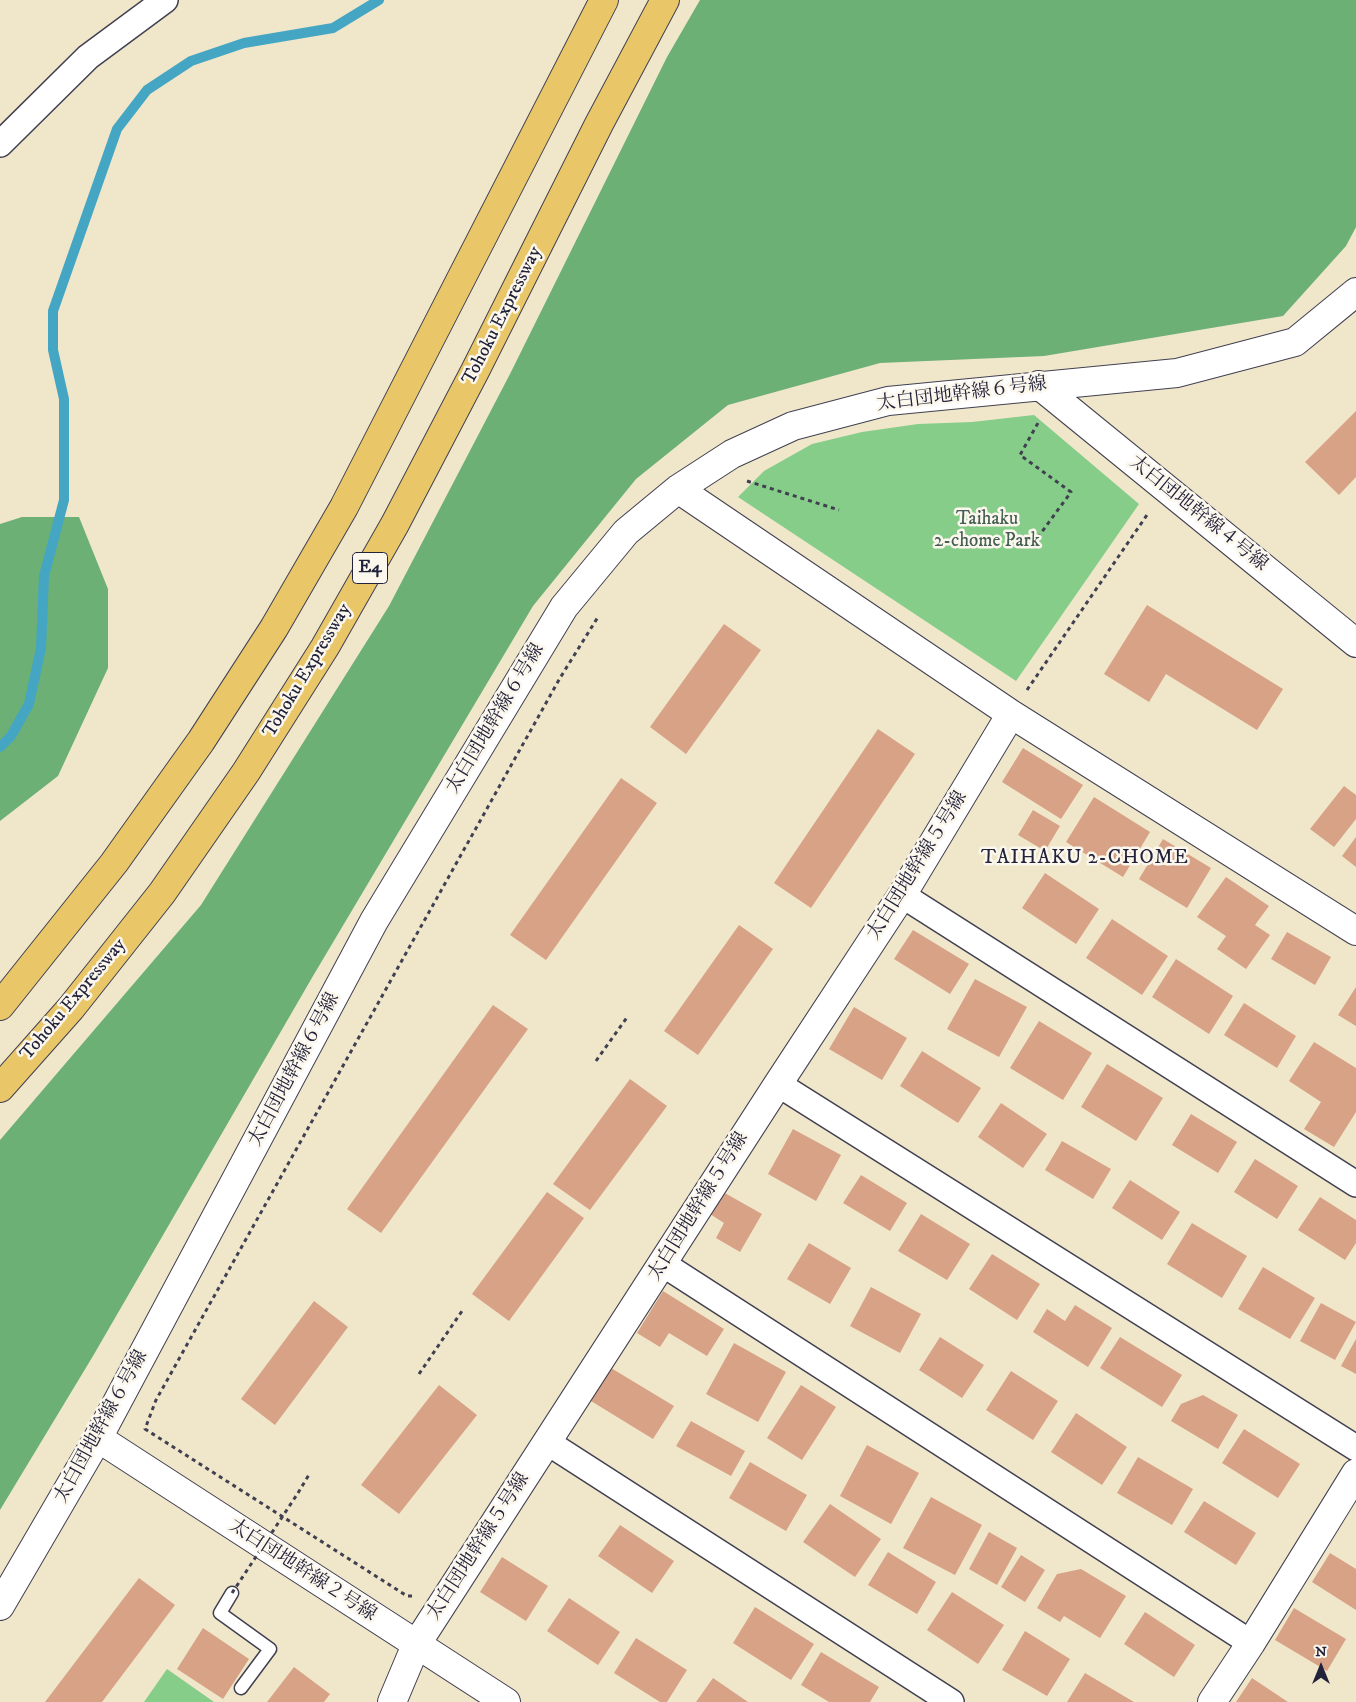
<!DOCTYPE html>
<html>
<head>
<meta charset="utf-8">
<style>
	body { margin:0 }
	#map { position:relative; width:1356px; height:1702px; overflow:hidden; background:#f0e7cb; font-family:"IM FELL DW Pica",serif }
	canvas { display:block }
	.north { position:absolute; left:1296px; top:1642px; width:50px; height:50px; -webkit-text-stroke:4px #fbf7ec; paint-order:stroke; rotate:0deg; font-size:14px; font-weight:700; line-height:20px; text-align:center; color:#22223b }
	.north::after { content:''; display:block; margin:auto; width:18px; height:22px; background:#22223b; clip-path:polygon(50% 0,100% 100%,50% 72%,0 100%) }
</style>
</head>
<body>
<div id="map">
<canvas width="1356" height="1702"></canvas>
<div class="north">N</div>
</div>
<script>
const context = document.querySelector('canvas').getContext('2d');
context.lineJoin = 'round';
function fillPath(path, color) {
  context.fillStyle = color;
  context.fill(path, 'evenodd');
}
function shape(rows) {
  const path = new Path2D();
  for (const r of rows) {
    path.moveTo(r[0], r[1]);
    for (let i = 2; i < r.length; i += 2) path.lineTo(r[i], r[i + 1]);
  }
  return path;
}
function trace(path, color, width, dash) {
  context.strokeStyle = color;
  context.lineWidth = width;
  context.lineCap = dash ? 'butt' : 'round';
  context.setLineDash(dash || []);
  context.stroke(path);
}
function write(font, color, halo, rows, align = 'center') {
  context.font = font + ' "IM FELL DW Pica","Noto Serif JP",serif';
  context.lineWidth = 5;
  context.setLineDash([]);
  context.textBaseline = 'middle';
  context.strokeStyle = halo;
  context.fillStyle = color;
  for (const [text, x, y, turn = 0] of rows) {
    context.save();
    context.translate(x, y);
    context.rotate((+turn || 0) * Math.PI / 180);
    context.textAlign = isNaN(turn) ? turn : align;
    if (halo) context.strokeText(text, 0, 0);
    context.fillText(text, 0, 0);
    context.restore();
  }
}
fillPath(shape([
	[1034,415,1139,504,1016,681,738,497,764,471,812,444,862,432,918,424,972,422],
	[167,1669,214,1702,144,1702]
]), '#85cd89');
fillPath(shape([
	[700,0,1356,0,1356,227,1346,246,1283,316,1044,356,880,363,728,405,636,479,533,606,313,976,93,1356,0,1510,0,1140,201,905,389,606,510,374,667,57],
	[22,517,79,517,108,589,108,668,58,776,0,821,0,524]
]), '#6cb075');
trace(shape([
	[0,747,11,736,29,704,41,648,44,576,64,500,64,399,53,350,53,311,117,129,147,90,191,61,244,43,333,28,379,0]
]), '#44a6c3', 10);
fillPath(shape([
	[1356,411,1356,477,1339,495,1305,462],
	[1147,605,1283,689,1257,730,1166,674,1149,702,1104,674],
	[724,624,761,650,686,754,650,727],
	[878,729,915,754,811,908,774,883],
	[1023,748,1083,785,1061,819,1002,782],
	[621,778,657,803,546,960,510,935],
	[1344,786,1356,795,1356,819,1334,847,1310,829],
	[1094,797,1150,832,1123,877,1066,842],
	[1033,810,1060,826,1045,851,1018,835],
	[1356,837,1356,867,1342,856],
	[1163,839,1211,868,1187,908,1139,879],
	[1045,873,1099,909,1076,944,1022,908],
	[1226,877,1269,906,1255,925,1270,935,1246,969,1217,949,1226,936,1197,917],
	[1112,919,1168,956,1142,995,1086,958],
	[739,925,773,949,698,1055,664,1031],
	[913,930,969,964,950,994,894,959],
	[1287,932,1331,957,1315,985,1271,959],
	[1176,959,1233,996,1209,1034,1152,997],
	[975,979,1027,1007,999,1057,947,1029],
	[1356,987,1356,1026,1338,1015],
	[1244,1003,1296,1036,1277,1068,1224,1035],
	[493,1005,528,1029,381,1233,347,1209],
	[854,1007,907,1038,882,1080,829,1049],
	[1039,1021,1092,1053,1063,1100,1010,1068],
	[1314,1042,1356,1068,1356,1112,1334,1147,1304,1129,1321,1102,1289,1081],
	[922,1051,981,1088,958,1123,900,1086],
	[1107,1064,1163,1098,1136,1141,1081,1107],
	[630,1079,667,1106,590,1210,553,1184],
	[1001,1103,1047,1134,1023,1168,978,1137],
	[1191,1114,1237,1142,1218,1173,1172,1145],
	[793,1129,841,1155,816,1201,768,1174],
	[1062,1141,1111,1169,1093,1199,1045,1170],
	[1255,1159,1298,1186,1277,1219,1234,1192],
	[861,1175,907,1203,890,1231,843,1203],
	[1130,1180,1180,1212,1162,1240,1112,1208],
	[547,1192,584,1218,509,1321,472,1294],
	[723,1192,762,1214,740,1252,716,1238,724,1223,710,1214],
	[1320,1197,1356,1220,1356,1243,1345,1260,1298,1230],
	[921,1214,970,1244,947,1280,898,1251],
	[1192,1223,1247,1256,1222,1298,1167,1264],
	[809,1243,851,1268,830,1304,787,1279],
	[992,1254,1040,1284,1017,1320,969,1289],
	[1263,1267,1315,1298,1290,1339,1238,1309],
	[871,1287,921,1314,900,1353,850,1326],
	[663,1291,724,1329,707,1356,669,1333,660,1347,637,1333],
	[314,1301,348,1327,275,1425,241,1399],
	[1321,1303,1356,1322,1335,1360,1300,1341],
	[1075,1305,1112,1328,1088,1367,1033,1332,1047,1309,1065,1321],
	[940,1337,984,1365,962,1398,919,1370],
	[1120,1337,1182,1375,1162,1407,1100,1368],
	[1356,1339,1356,1374,1341,1366],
	[734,1343,786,1372,758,1422,706,1394],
	[611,1368,674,1406,653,1439,591,1401],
	[1011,1371,1058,1401,1033,1440,986,1410],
	[439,1385,477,1415,399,1514,361,1485],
	[801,1385,836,1407,802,1460,767,1438],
	[1203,1395,1238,1415,1218,1449,1171,1421,1181,1404],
	[1076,1413,1127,1447,1102,1485,1051,1452],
	[691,1421,745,1451,731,1476,676,1446],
	[1244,1429,1300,1464,1278,1498,1222,1463],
	[867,1445,919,1473,891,1524,840,1496],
	[1138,1457,1193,1489,1172,1525,1117,1493],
	[750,1462,807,1495,786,1531,729,1498],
	[931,1497,982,1525,955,1575,903,1548],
	[1204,1501,1256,1533,1236,1565,1184,1532],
	[830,1504,881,1539,855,1577,803,1542],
	[620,1525,674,1561,652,1593,598,1556],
	[989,1532,1017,1548,997,1585,969,1569],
	[888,1552,936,1582,917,1614,868,1585],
	[1330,1553,1356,1569,1356,1610,1312,1582],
	[1021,1555,1045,1570,1025,1602,1001,1587],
	[502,1557,548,1586,526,1621,480,1592],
	[1081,1569,1126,1596,1100,1638,1064,1616,1060,1622,1037,1608,1057,1574],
	[139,1578,175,1605,102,1702,45,1702],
	[952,1592,1004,1625,978,1664,927,1630],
	[569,1598,620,1632,598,1665,547,1631],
	[755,1607,814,1644,791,1680,733,1643],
	[1294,1608,1346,1639,1327,1671,1275,1640],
	[1145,1612,1195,1645,1174,1677,1124,1644],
	[203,1628,249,1659,223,1699,177,1669],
	[1025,1631,1070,1659,1047,1696,1002,1670],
	[636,1638,687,1670,667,1702,660,1702,614,1673],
	[821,1652,879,1687,870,1702,829,1702,801,1685],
	[294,1667,330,1694,324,1702,267,1702],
	[1085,1673,1134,1702,1067,1702],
	[713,1678,748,1702,696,1702],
	[1252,1678,1288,1702,1236,1702]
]), '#d7a285');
const service = shape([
	[232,1593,220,1613,270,1649,241,1688]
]);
const minor = shape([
	[0,144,88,57,165,0],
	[902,895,1356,1184],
	[778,1084,1356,1448],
	[663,1264,1251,1643],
	[547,1442,951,1702]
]);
const tertiary = shape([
	[1039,385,1356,643],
	[678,489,1011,714,1356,931],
	[98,1438,506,1702],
	[0,1606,98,1438,374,921,564,607,626,532,678,489,732,454,793,426,888,401,1177,373,1295,342,1356,292],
	[392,1702,416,1645,778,1084,902,895,1011,714],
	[1212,1702,1251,1643,1356,1473]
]);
const motorway = shape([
	[0,1006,114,863,201,741,274,628,344,507,604,0],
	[0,1088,71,1008,162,893,246,772,325,647,395,524,475,371,599,124,665,0]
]);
trace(service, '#414051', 15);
trace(minor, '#414051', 28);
trace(tertiary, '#414051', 30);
trace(motorway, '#414051', 30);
trace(shape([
	[747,481,839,510],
	[1033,544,1071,492,1020,455,1038,423],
	[1027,690,1149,512],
	[596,1061,628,1016],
	[419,1374,462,1311],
	[298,1493,310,1473],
	[412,1596,407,1596,145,1429,156,1400,560,678,598,617]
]), '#414051', 3, [4, 4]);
trace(service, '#fff', 12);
trace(minor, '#fff', 25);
trace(tertiary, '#fff', 28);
trace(motorway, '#e9c769', 28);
trace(shape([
	[232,1593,298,1493]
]), '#414051', 3, [4, 4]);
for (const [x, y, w] of [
	[370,568,35]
]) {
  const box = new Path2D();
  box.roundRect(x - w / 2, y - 15.5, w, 31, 4);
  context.fillStyle = '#fbf7ec';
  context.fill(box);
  trace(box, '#22223b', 1);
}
write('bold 18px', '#22223b', null, [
	["E4",370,568]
]);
write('19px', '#22223b', '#fbf7ec', [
	["Tohoku Expressway",503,316,-63],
	["太白団地幹線６号線",962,395,-7],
	["太白団地幹線４号線",1198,514,39],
	["Tohoku Expressway",308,671,-59],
	["太白団地幹線６号線",496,719,-59],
	["太白団地幹線５号線",918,866,-58],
	["Tohoku Expressway",74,1000,-50],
	["太白団地幹線６号線",295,1070,-62],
	["太白団地幹線５号線",699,1207,-58],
	["太白団地幹線６号線",102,1427,-61],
	["太白団地幹線５号線",479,1547,-57],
	["太白団地幹線２号線",302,1571,33]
]);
write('19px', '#455e56', '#fbf7ec', [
	["Taihaku",987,520],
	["2-chome Park",987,542]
]);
context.letterSpacing = '1px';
write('20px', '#22223b', '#fbf7ec', [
	["TAIHAKU 2-CHOME",1085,859]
]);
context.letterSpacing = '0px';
</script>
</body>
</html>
